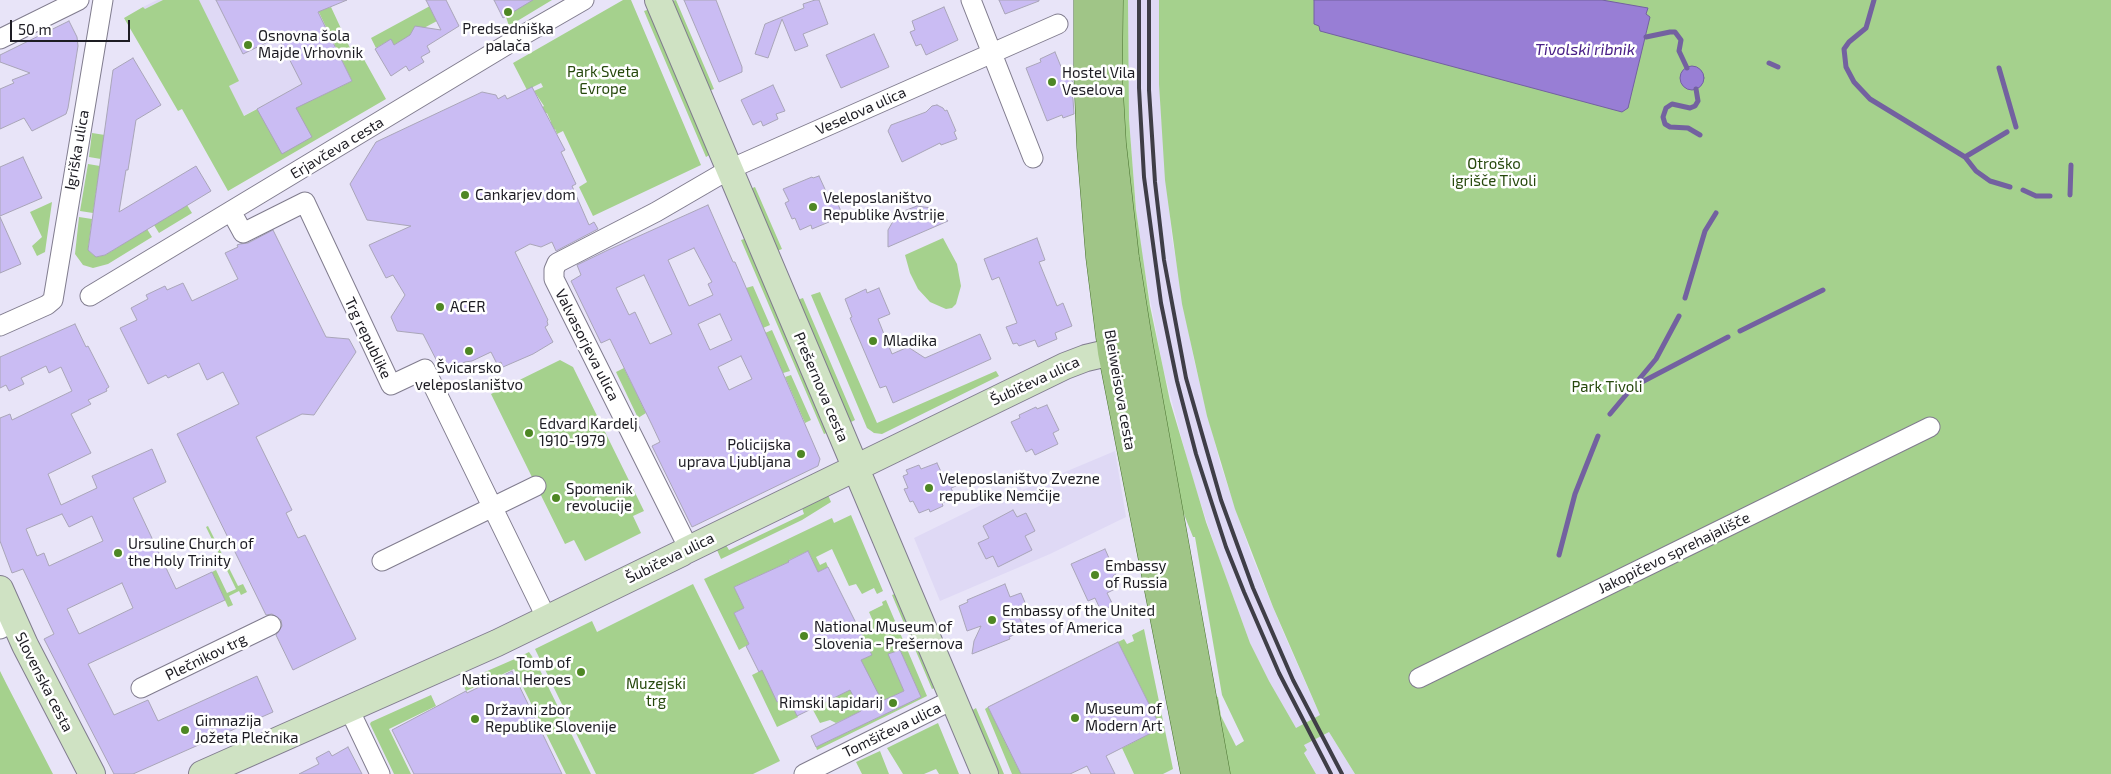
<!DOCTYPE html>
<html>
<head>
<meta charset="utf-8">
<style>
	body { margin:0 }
	#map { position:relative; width:2111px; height:774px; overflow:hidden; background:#e8e4f8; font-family:"Exo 2",sans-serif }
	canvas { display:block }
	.scale { position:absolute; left:10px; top:20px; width:120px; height:22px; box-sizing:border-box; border:2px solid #1d1c23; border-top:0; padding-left:6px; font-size:15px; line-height:18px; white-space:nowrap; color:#1d1c23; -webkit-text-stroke:4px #fff; paint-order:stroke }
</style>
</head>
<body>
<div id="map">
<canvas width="2111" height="774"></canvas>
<div class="scale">50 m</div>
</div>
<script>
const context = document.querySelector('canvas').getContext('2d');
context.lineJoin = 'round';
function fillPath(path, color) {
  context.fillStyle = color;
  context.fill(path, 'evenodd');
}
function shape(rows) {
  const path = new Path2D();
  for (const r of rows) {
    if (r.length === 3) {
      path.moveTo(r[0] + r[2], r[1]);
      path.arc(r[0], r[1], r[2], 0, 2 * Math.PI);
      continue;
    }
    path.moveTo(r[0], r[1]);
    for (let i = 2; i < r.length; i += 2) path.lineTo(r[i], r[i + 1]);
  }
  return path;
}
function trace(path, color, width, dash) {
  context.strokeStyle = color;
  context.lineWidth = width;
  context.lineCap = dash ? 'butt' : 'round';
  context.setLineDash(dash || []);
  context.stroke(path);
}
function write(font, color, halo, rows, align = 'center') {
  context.font = font + ' "Exo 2",sans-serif';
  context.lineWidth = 5;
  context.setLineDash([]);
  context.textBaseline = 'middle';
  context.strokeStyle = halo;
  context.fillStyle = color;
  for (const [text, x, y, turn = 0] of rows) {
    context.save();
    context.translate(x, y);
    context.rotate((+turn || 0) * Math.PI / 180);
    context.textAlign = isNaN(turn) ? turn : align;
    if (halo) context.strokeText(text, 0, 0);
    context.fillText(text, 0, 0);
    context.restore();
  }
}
fillPath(shape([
	[157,0,313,0,352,81,310,101,301,85,243,116,191,104,143,7],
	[1128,0,1159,0,1161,113,1172,238,1194,360,1220,463,1251,554,1284,634,1315,704,1329,732,1355,774,1316,774,1304,752,1307,750,1269,681,1250,643,1218,556,1191,474,1163,368,1142,256,1136,210,1129,119],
	[1115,451,1126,517,1050,554,940,601,914,538,1020,486,1022,490]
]), '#dfd9f5');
fillPath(shape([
	[163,0,199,0,239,81,229,86,244,116,302,85,310,101,352,81,313,0,328,8,331,7,350,48,356,45,386,99,228,191,182,109,178,111,124,18,143,7,145,9],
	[530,0,552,0,509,26,506,17],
	[623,0,631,0,701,165,593,216,579,187,587,182,563,131,557,134,555,129,551,130,548,123,551,122,547,113,544,114,541,108,544,106,534,91,543,87,541,83,527,90,513,63],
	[676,0,714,89,709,91,671,1],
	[1121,0,1128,0,1129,119,1136,210,1150,306,1170,401,1206,522,1250,643,1269,681,1296,728,1320,715,1273,607,1235,509,1207,416,1182,304,1165,180,1159,84,1159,0,2111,0,2111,774,1355,774,1329,732,1304,745,1307,750,1304,753,1316,774,1227,774,1215,696,1218,697,1221,716,1236,746,1244,741,1222,695,1195,537,1193,537,1178,499,1137,259,1120,85],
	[430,6,437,21,422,29,419,27,415,27,413,34,394,45,390,40,376,48,371,38],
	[650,9,711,154,706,157,644,11],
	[92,133,105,135,101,159,89,157],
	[88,164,100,166,93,213,80,211],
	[755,187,782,249,777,251,750,189],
	[52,202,45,252,37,256,32,246,42,237,30,212],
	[187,205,192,213,159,233,154,225],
	[79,217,92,219,88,250,96,257,105,255,147,229,152,237,108,264,93,268,83,265,75,254],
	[747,238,829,432,824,434,741,240],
	[943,238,957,264,961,286,956,304,952,308,946,309,930,302,918,289,910,273,905,255],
	[753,286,770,325,763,328,746,288],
	[820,292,877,423,996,371,999,376,882,434,874,433,867,428,811,295],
	[803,298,855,420,849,423,797,300],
	[772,330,790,371,783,373,765,333],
	[560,360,573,367,644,511,633,516,641,533,585,561,574,540,565,544,491,394],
	[624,368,646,413,638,418,616,372],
	[791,375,811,420,805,423,785,377],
	[828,495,831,502,802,520,721,559,717,550,726,545,729,550,804,514,802,508],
	[851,515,883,591,877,594,874,588,862,594,856,584,849,586,832,549,816,557,820,565,826,562,828,567,818,572,808,551,789,560,789,562,734,587,744,608,734,613,749,644,739,650,704,579,832,518,834,523],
	[208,526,238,586,243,584,247,592,241,595,239,591,229,596,233,605,228,607,212,572,216,570,227,593,236,589,206,527],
	[693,584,780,761,753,774,596,774,535,649,592,621,597,632],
	[897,593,937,687,932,689,892,595],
	[886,600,927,696,817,750,816,747,921,697,900,650,889,654,904,691,836,723,830,720,820,723,813,710,861,660,871,655,858,628,873,621,869,612,883,605,882,602],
	[1144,629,1173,769,1163,774,1134,774,1122,748,1161,728,1118,642,1124,639,1127,644,1134,641,1132,635],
	[529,652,536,662,591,774,566,774,514,669,466,691,462,682,517,658,518,662,523,660,521,656],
	[762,670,788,696,798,717,777,727,752,675],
	[0,671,7,685,53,774,0,774],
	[431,695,436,706,389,729,411,774,394,774,370,724,371,722],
	[988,707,1021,774,1012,774,985,709],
	[976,708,1004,774,998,774,971,711],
	[938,723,959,774,939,774,936,769,924,774,903,774,887,748],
	[880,751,889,774,862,774,856,762]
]), '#a5d18d');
const water = shape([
	[1314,0,1602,0,1648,8,1646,14,1650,17,1628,108,1622,112,1320,31,1319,26,1314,24,1314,0],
	[1692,78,12]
]);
fillPath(water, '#987ed5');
trace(water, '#7361a0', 1);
trace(shape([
	[1874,0,1866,28,1849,42,1844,49,1846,67,1854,82,1870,99,1965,157,1976,171,1990,181,2010,187],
	[1646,37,1670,32,1675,32,1681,40,1679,51,1687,68],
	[1769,63,1778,67],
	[1999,68,2016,127],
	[1696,89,1698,101,1695,106,1690,108,1672,104,1666,108,1663,117,1665,124,1670,127,1688,128,1700,135],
	[1965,157,2007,132],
	[2023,190,2036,196,2050,196],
	[2070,195,2071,165],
	[1685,298,1705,231,1716,213],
	[1740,331,1823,290],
	[1640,383,1728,337],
	[1610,414,1656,359,1679,316],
	[1559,555,1575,494,1598,436]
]), '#7361a0', 5);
const building = shape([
	[216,0,347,0,318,12,352,81,296,108,312,137,282,154,257,109,302,84,278,37,243,54,216,0],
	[426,0,446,0,459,26,427,46,430,52,421,57,424,62,409,71,406,66,391,76,375,49,391,39,394,45,410,35,415,26,441,30,426,0],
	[494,0,533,0,503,18,494,0],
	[684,0,716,0,742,67,742,72,719,82,684,0],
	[815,0,819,0,828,24,803,34,808,46,795,51,782,19,768,58,755,54,765,24,804,8,803,4,815,0],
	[999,0,1039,0,1039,1,1005,14,999,0],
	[944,7,958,40,926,55,921,44,916,46,910,32,915,30,912,21,944,7],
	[69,21,77,37,78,46,68,108,66,114,32,131,24,118,0,129,0,89,14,83,12,80,30,73,0,62,0,55,69,21],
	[874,34,889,67,841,88,826,55,874,34],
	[1055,52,1064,74,1068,72,1073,83,1073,90,1070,91,1073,99,1074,114,1063,118,1062,115,1047,121,1026,68,1041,62,1040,59,1055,52],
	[133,58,161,105,136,120,128,170,126,170,119,212,196,166,211,191,105,255,96,257,88,250,113,70,133,58],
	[773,85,785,111,776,114,778,119,763,126,761,121,753,125,741,100,773,85],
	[532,87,565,150,561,152,576,184,572,186,589,225,594,222,598,229,556,251,552,242,541,247,530,244,515,252,548,320,547,321,548,325,545,327,553,342,533,354,503,367,501,362,497,364,491,352,472,361,465,362,443,373,423,334,397,331,391,317,405,295,393,275,386,278,369,245,411,226,367,220,350,184,376,142,482,92,496,95,498,99,505,95,507,99,532,87],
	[937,105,943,108,945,111,947,110,956,131,954,132,957,139,941,145,940,143,902,162,888,131,891,125,926,112,932,106,937,105],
	[23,157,42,198,0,216,0,167,23,157],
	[819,176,829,198,834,196,841,211,827,218,829,222,812,229,811,225,800,230,795,218,792,219,785,203,789,201,783,189,812,177,813,178,819,176],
	[708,205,733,262,735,262,820,459,818,466,692,527,652,446,660,442,652,425,610,339,601,343,571,281,581,275,577,265,608,250,708,205],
	[694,248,712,282,708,284,713,295,689,306,668,260,694,248],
	[644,275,672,334,650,344,635,312,629,315,616,288,644,275],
	[720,314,732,340,710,350,698,324,720,314],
	[741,356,752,379,729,390,718,367,741,356],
	[917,206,932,208,942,214,948,221,888,247,888,230,892,223,904,211,917,206],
	[0,217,21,264,0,273,0,217],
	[273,230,326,337,349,339,356,352,314,415,302,414,256,437,292,510,286,513,298,538,305,535,356,639,293,670,276,635,282,626,281,620,272,614,266,615,177,434,239,404,223,372,207,380,199,363,168,378,166,375,148,384,120,328,137,320,131,308,148,299,146,295,165,286,167,290,183,283,192,301,238,279,225,253,238,247,237,245,240,244,248,243,273,230],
	[1037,238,1045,260,1039,262,1057,306,1063,303,1072,326,1055,333,1057,339,1038,347,1035,340,1019,346,1017,343,1013,344,1006,327,1017,323,999,277,992,280,984,259,1037,238],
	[879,288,890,314,878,319,892,354,908,347,925,358,980,334,991,359,893,403,886,386,880,388,850,318,852,317,845,299,866,289,867,293,879,288],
	[75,324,86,347,88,346,109,387,106,389,107,391,88,400,91,404,71,414,91,453,48,474,61,505,97,488,92,476,152,449,166,482,133,498,176,589,212,572,225,600,88,664,108,703,114,715,148,700,158,721,257,676,273,712,133,774,114,774,44,639,54,634,23,569,12,573,0,541,0,418,10,414,12,420,72,391,61,367,49,373,46,366,21,378,24,384,9,391,6,385,0,388,0,357,75,324],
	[62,514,69,527,92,516,103,541,49,566,44,553,37,556,26,529,62,514],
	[122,583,133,608,79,634,67,609,122,583],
	[1047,405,1059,430,1053,433,1058,444,1035,455,1032,449,1026,452,1011,422,1020,418,1019,415,1036,407,1037,409,1047,405],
	[937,463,943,476,950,473,956,486,951,488,955,497,942,503,943,506,930,512,929,509,919,513,913,501,910,502,904,489,908,488,903,476,908,474,906,470,919,465,921,469,937,463],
	[1013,510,1017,517,1026,513,1035,531,1025,536,1032,550,998,567,993,556,986,559,978,543,989,538,983,526,1013,510],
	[1105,549,1116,574,1113,576,1116,584,1115,589,1107,593,1113,605,1101,611,1095,598,1088,601,1071,564,1105,549],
	[808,551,818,572,828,567,872,655,861,660,882,701,904,691,888,654,900,650,921,697,816,747,811,736,861,711,850,690,797,716,788,696,777,702,762,670,759,672,746,646,749,644,734,613,744,608,734,587,789,562,788,561,808,551],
	[1005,584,1010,597,1021,593,1029,612,1019,617,1025,630,1009,637,1010,639,972,654,974,641,981,626,967,631,959,606,968,602,967,600,1005,584],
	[1118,642,1161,728,1106,756,1115,774,1091,774,1087,766,1070,774,1021,774,988,707,1118,642],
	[512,671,562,774,414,774,392,730,466,691,467,693,512,671],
	[348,747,362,774,299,774,319,764,316,758,329,751,332,756,348,747]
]);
fillPath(building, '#cabcf3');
trace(building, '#a9a5b8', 1);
const street = shape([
	[971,0,1033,158],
	[0,39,79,0],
	[231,211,243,233,305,202,391,385,425,369,547,619],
	[90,296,518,38,584,0],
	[0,326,47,305,53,300,103,0],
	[689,549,554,279,554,270,557,263,656,212,730,169,1058,24],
	[382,561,536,486],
	[0,629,14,622],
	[1419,678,1930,427],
	[141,688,271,625],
	[349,709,380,774],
	[804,774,954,699]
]);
const secondary = shape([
	[658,0,985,774],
	[685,551,1065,366,1086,358,1133,347],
	[0,589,25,645,92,774],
	[202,774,497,643,682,553]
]);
const primary = shape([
	[1088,0,1088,73,1091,147,1100,257,1112,352,1195,774],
	[1109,0,1108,75,1112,144,1125,258,1139,346,1216,774]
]);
trace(street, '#807c8e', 21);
trace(secondary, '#807c8e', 28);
trace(primary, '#497130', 29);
trace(street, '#fff', 19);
trace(secondary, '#cfe2c3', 26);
trace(primary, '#a0c587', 28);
trace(shape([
	[1139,0,1139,88,1144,177,1161,303,1177,381,1196,454,1226,547,1244,592,1279,673,1331,774],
	[1149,0,1149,90,1155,182,1164,260,1186,378,1221,500,1253,588,1293,680,1342,774]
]), '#3f3e47', 4);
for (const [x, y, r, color] of [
	[508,12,5,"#4e8724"],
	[248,45,5,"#4e8724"],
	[1052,82,5,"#4e8724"],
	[465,195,5,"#4e8724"],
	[813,207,5,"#4e8724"],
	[440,307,5,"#4e8724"],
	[873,341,5,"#4e8724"],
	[469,351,5,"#4e8724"],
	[529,433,5,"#4e8724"],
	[801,454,5,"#4e8724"],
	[929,488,5,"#4e8724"],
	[556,498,5,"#4e8724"],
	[118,553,5,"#4e8724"],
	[1095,575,5,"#4e8724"],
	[992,620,5,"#4e8724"],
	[804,636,5,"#4e8724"],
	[581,672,5,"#4e8724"],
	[893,703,5,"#4e8724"],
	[1075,718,5,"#4e8724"],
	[475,719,5,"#4e8724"],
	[185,730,5,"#4e8724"]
]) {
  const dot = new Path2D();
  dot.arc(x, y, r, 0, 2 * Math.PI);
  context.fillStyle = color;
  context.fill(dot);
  trace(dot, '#fff', 2);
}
write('15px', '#1d1c23', '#fff', [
	["Predsedniška",508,29,"center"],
	["palača",508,46,"center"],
	["Osnovna šola",258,36],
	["Majde Vrhovnik",258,53],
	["Hostel Vila",1062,73],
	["Veselova",1062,90],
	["Cankarjev dom",475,195],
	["Veleposlaništvo",823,198],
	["Republike Avstrije",823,215],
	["ACER",450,307],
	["Mladika",883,341],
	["Švicarsko",469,368,"center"],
	["veleposlaništvo",469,385,"center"],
	["Edvard Kardelj",539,424],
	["1910-1979",539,441],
	["Policijska",791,445,"right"],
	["uprava Ljubljana",791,462,"right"],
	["Veleposlaništvo Zvezne",939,479],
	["republike Nemčije",939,496],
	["Spomenik",566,489],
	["revolucije",566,506],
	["Ursuline Church of",128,544],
	["the Holy Trinity",128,561],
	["Embassy",1105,566],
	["of Russia",1105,583],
	["Embassy of the United",1002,611],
	["States of America",1002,628],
	["National Museum of",814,627],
	["Slovenia - Prešernova",814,644],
	["Tomb of",571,663,"right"],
	["National Heroes",571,680,"right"],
	["Rimski lapidarij",883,703,"right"],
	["Museum of",1085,709],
	["Modern Art",1085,726],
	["Državni zbor",485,710],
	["Republike Slovenije",485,727],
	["Gimnazija",195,721],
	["Jožeta Plečnika",195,738]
], 'left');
write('15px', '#26480c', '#fff', [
	["Park Sveta",603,72],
	["Evrope",603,89],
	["Otroško",1494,164],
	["igrišče Tivoli",1494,181],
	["Park Tivoli",1607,387],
	["Muzejski",656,684],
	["trg",656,701]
]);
write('15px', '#1d1c23', '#fff', [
	["Veselova ulica",861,111,-24],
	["Erjavčeva cesta",337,148,-31],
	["Igriška ulica",77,150,-80],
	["Trg republike",368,338,64],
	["Valvasorjeva ulica",587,345,63],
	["Šubičeva ulica",1035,381,-25],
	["Prešernova cesta",821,387,67],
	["Bleiweisova cesta",1120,390,80],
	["Jakopičevo sprehajališče",1674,553,-26],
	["Šubičeva ulica",670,558,-26],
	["Plečnikov trg",206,657,-26],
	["Slovenska cesta",44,682,63],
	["Tomšičeva ulica",892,730,-26]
]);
write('italic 16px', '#4a2188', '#fff', [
	["Tivolski ribnik",1585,50]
]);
</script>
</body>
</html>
